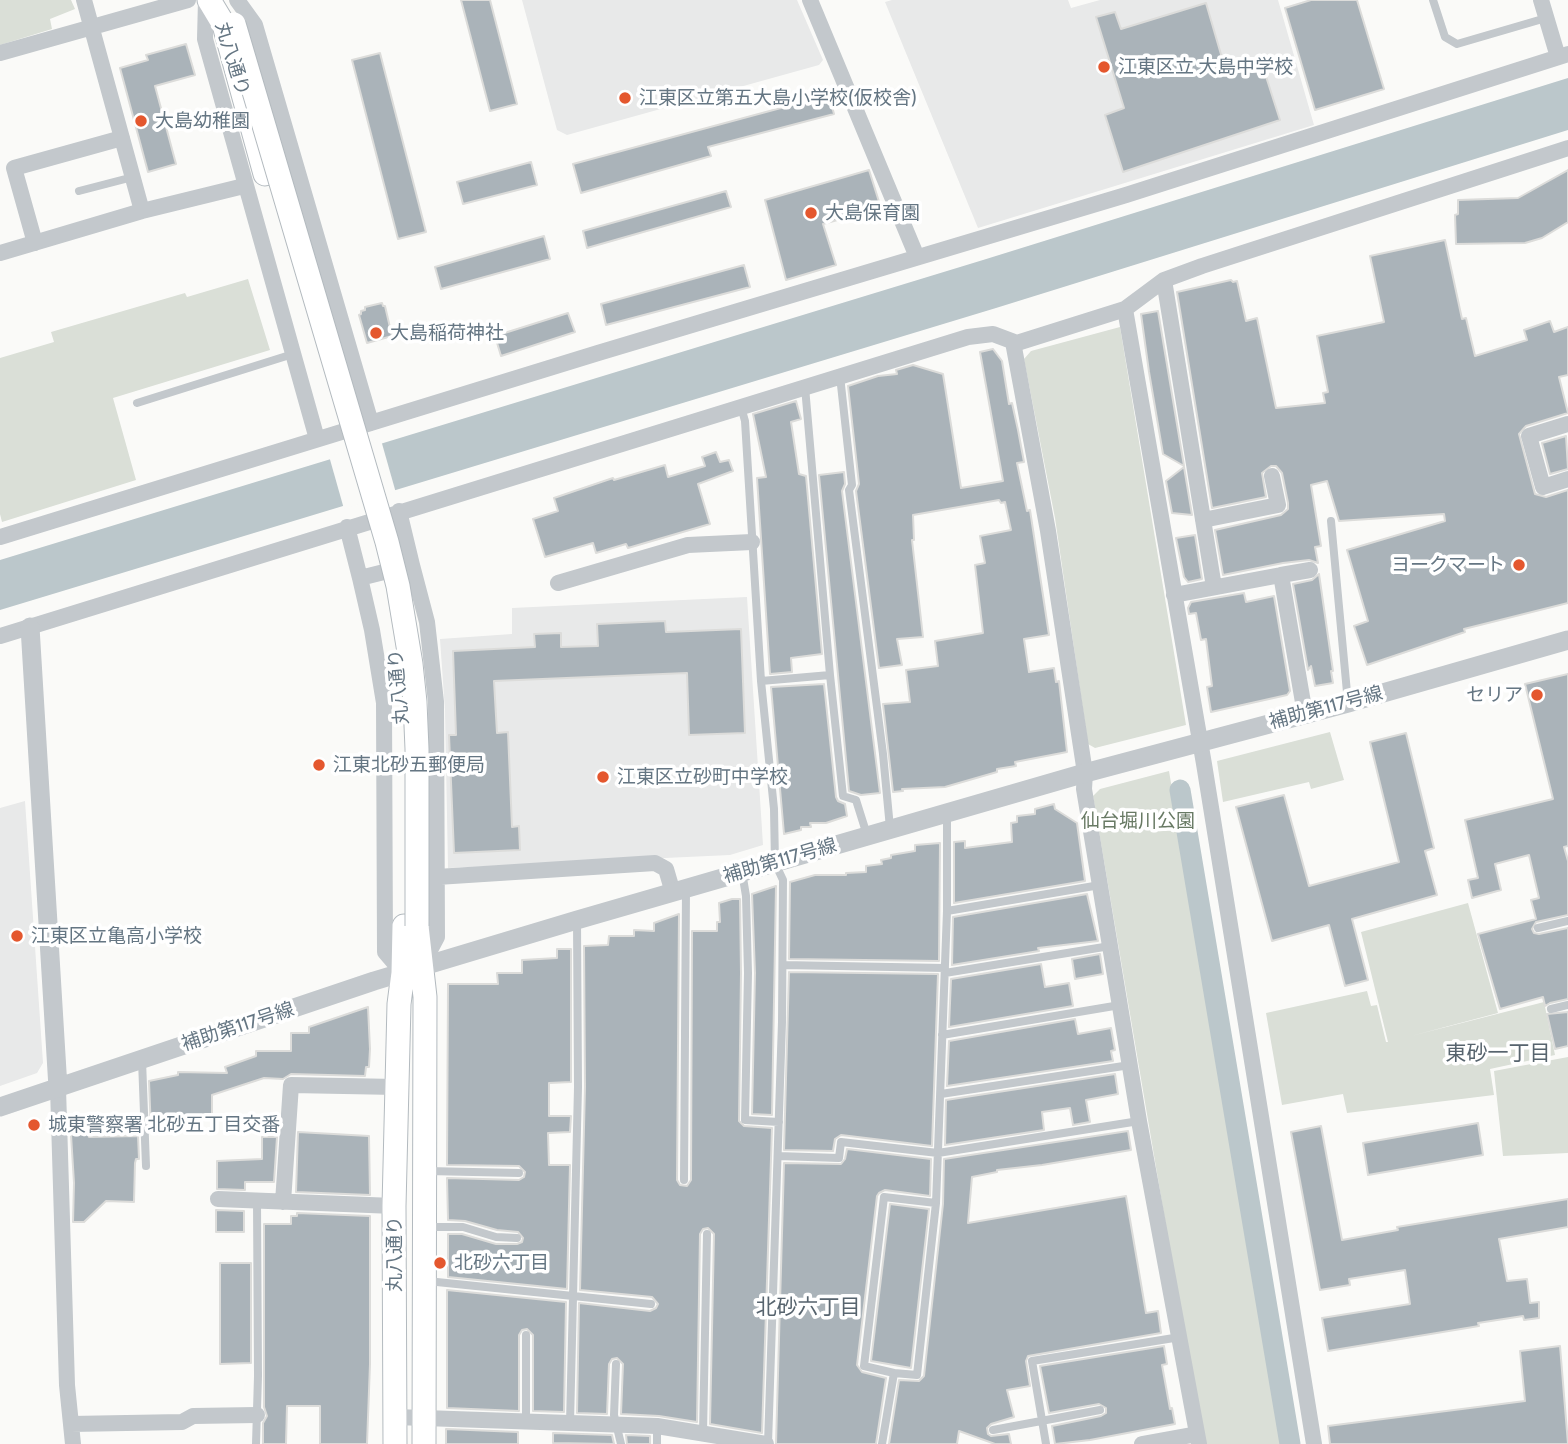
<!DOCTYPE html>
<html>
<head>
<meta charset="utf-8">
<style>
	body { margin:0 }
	canvas { display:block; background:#fafaf8 }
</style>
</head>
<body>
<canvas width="1568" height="1444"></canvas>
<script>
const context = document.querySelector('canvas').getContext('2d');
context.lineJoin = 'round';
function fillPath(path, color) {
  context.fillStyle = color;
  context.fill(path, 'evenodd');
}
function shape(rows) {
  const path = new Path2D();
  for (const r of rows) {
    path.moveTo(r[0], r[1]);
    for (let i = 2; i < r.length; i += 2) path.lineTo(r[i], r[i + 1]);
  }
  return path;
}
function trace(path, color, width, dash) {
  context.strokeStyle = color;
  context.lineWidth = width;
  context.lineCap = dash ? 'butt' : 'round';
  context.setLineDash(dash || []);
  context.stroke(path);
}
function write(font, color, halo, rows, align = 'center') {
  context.font = font + ' Cabin,"Noto Sans JP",sans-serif';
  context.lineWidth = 7;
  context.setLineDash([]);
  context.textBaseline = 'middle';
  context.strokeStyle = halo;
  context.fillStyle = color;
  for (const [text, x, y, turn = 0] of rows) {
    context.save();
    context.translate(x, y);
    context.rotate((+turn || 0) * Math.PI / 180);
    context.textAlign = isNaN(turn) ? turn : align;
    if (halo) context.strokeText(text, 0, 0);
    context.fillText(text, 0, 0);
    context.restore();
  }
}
fillPath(shape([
	[522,0,797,0,823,60,819,65,567,135,557,130],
	[892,0,1068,0,1071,8,1100,0,1278,0,1314,125,978,228,885,2],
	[747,597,763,845,730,855,448,868,445,710,440,639,512,634,512,608],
	[25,801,43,1063,37,1073,0,1086,0,808]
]), '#e8e9e9');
fillPath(shape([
	[0,0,71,0,75,9,50,19,52,29,0,45],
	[248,279,270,350,113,398,136,480,2,522,0,514,0,358,54,342,51,332,185,293,187,297],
	[1120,327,1186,725,1095,748,1088,744,1055,518,1024,359,1031,351],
	[1330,732,1344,780,1311,789,1309,782,1223,802,1217,761],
	[1169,771,1195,927,1282,1444,1203,1444,1093,796,1100,789],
	[1468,903,1498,1013,1411,1036,1544,1002,1555,1055,1490,1069,1494,1095,1347,1113,1343,1094,1282,1105,1266,1013,1367,991,1371,1006,1377,1005,1386,1042,1388,1042,1361,932],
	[1568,1057,1568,1153,1503,1156,1494,1071]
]), '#dadfd7');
fillPath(shape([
	[1568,78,1568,130,996,308,0,610,0,560,983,260]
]), '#bbc7cb');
fillPath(shape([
	[381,440,396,493,344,509,329,456]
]), '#fafaf8');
trace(shape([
	[1180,790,1290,1444]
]), '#bbc7cb', 21);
const building = shape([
	[461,0,490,0,517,104,490,111,461,0],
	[1311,0,1357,0,1384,89,1315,110,1285,8,1311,0],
	[1206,3,1227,75,1262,64,1280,120,1123,172,1105,115,1124,108,1096,17,1115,12,1121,29,1206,3],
	[186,44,195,75,155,86,176,164,148,172,120,68,148,60,146,55,186,44],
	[380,53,426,232,398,239,352,60,380,53],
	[829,95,834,114,708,147,711,156,581,193,573,164,829,95],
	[531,162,537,185,463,204,457,182,531,162],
	[869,170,881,208,823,224,836,265,786,280,765,200,869,170],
	[1568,170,1568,222,1542,238,1525,243,1456,244,1455,215,1458,214,1458,200,1518,198,1568,170],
	[726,191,731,207,587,248,583,231,726,191],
	[544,236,550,259,441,289,435,267,544,236],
	[1445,240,1462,319,1466,318,1475,356,1527,340,1524,330,1550,321,1554,332,1568,327,1568,375,1559,377,1568,413,1526,426,1519,434,1535,494,1546,497,1568,490,1568,603,1464,629,1465,632,1367,665,1354,626,1368,621,1347,550,1445,521,1444,514,1339,521,1327,481,1311,485,1321,546,1315,547,1318,563,1309,560,1283,563,1223,575,1215,530,1281,515,1288,509,1288,503,1282,473,1276,466,1271,466,1262,473,1266,497,1212,508,1177,292,1231,280,1233,282,1237,281,1246,321,1257,318,1276,408,1325,403,1323,393,1328,392,1317,336,1384,322,1370,256,1445,240],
	[744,265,750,287,606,325,601,304,744,265],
	[382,303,383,306,385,306,392,336,367,343,359,315,361,314,361,311,365,310,365,307,382,303],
	[1158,311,1184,466,1163,454,1149,372,1141,314,1158,311],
	[568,313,575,332,501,356,495,336,568,313],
	[993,349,1002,361,1009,404,1012,403,1018,430,1024,462,1017,463,1027,511,1030,510,1049,635,1024,639,1029,672,1054,668,1056,682,1059,681,1067,752,1015,762,1016,766,997,769,997,772,945,787,902,789,903,791,893,792,883,704,910,702,906,670,938,666,935,641,983,633,975,565,985,563,980,536,1011,530,1005,502,1001,503,999,500,913,515,914,540,912,540,923,637,897,639,902,665,879,668,856,491,859,484,848,386,878,376,897,374,896,370,913,365,943,374,961,488,1003,481,980,352,993,349],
	[796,401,801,419,791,422,799,474,806,476,822,654,791,658,792,672,770,674,757,478,766,477,753,414,796,401],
	[1566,436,1568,469,1550,474,1542,443,1566,436],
	[716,452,720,462,729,460,733,471,698,484,710,524,628,548,626,544,596,553,593,543,545,557,533,519,558,511,554,498,613,478,614,480,665,465,668,477,705,466,702,457,716,452],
	[1184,467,1192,515,1172,513,1166,481,1184,467],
	[844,472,845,484,842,491,880,793,861,795,849,791,819,475,844,472],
	[1195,535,1202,579,1188,582,1184,577,1176,538,1195,535],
	[1319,574,1333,671,1331,671,1333,683,1315,686,1311,666,1308,670,1293,584,1312,580,1319,574],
	[1244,593,1246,602,1274,596,1290,691,1287,695,1211,712,1207,687,1212,686,1206,639,1201,640,1196,613,1189,614,1188,608,1191,602,1244,593],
	[665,621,666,632,741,629,745,733,689,735,687,673,494,681,497,733,508,732,512,827,519,826,520,850,454,853,449,735,456,735,453,651,535,647,534,634,561,633,561,647,598,646,597,624,665,621],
	[1568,674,1568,846,1564,847,1568,861,1568,915,1536,922,1532,929,1534,933,1539,934,1568,928,1568,999,1550,1003,1545,1006,1543,997,1500,1009,1478,934,1536,919,1531,900,1539,898,1529,855,1495,864,1501,890,1472,898,1468,880,1478,878,1465,820,1553,799,1525,684,1568,674],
	[824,684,836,797,838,801,845,804,847,816,826,823,810,823,811,827,801,827,801,830,784,834,771,687,824,684],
	[1406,733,1434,848,1425,851,1437,895,1352,919,1368,980,1345,986,1329,925,1272,941,1236,807,1284,795,1309,886,1399,862,1370,742,1406,733],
	[1054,804,1055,809,1077,823,1085,881,954,903,954,842,965,841,965,848,1012,842,1011,823,1017,822,1017,816,1035,814,1035,809,1054,804],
	[940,843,939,961,789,959,790,882,815,875,846,875,846,873,866,872,866,866,882,864,881,860,891,858,891,855,915,851,915,845,940,843],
	[776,886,772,1115,752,1114,755,973,752,894,776,886],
	[1087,894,1098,941,1038,948,1039,951,952,965,953,917,1087,894],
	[732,899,740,899,741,973,739,1121,744,1126,772,1128,762,1433,710,1424,714,1234,708,1228,703,1229,700,1234,697,1422,659,1416,621,1414,623,1364,617,1358,612,1359,609,1364,607,1414,577,1413,579,1303,650,1311,656,1308,658,1304,652,1297,580,1290,585,1087,584,946,608,945,609,936,634,936,634,930,654,931,654,923,679,914,677,1180,680,1185,687,1186,691,1180,692,931,717,931,717,922,720,922,719,903,732,899],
	[557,949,571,949,571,1082,549,1083,549,1116,571,1116,570,1132,548,1133,549,1165,570,1165,567,1289,448,1277,448,1234,462,1234,496,1244,517,1244,522,1242,523,1238,518,1232,497,1230,465,1221,448,1220,447,1178,519,1180,524,1177,525,1172,519,1166,447,1165,448,984,498,984,497,973,522,973,522,960,557,958,557,949],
	[1100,954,1103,974,1075,979,1072,959,1100,954],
	[1041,964,1045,987,1069,983,1073,1006,949,1027,951,979,1041,964],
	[789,972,938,974,932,1146,841,1135,835,1139,833,1151,784,1150,789,972],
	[368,1007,370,1049,369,1067,366,1067,365,1076,291,1074,283,1079,264,1078,212,1095,212,1116,171,1115,171,1132,151,1132,149,1081,178,1075,178,1072,227,1073,225,1067,256,1056,256,1051,291,1051,291,1033,309,1033,309,1027,368,1007],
	[1568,1012,1568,1046,1555,1049,1547,1014,1568,1012],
	[1075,1019,1078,1034,1111,1028,1115,1050,1111,1051,1113,1061,947,1086,949,1041,1075,1019],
	[1115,1074,1118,1094,1086,1100,1090,1122,1073,1125,1070,1108,1042,1112,1044,1130,945,1145,946,1100,1115,1074],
	[1478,1123,1483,1155,1368,1175,1363,1143,1478,1123],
	[1321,1126,1342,1240,1398,1230,1397,1227,1568,1199,1568,1227,1499,1239,1507,1281,1527,1279,1530,1303,1539,1302,1539,1318,1524,1320,1523,1316,1478,1323,1479,1326,1328,1351,1322,1318,1410,1304,1405,1270,1349,1279,1350,1285,1320,1290,1291,1132,1321,1126],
	[1128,1131,1131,1150,1042,1165,997,1170,997,1172,972,1177,968,1223,1126,1196,1146,1313,1158,1311,1161,1333,1028,1356,1026,1361,1030,1386,1007,1390,1014,1417,991,1424,987,1428,988,1434,991,1436,1009,1434,1011,1444,995,1444,959,1431,957,1444,889,1444,899,1380,919,1381,924,1376,943,1204,944,1159,1128,1131],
	[298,1132,369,1136,370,1195,296,1192,298,1132],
	[88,1134,89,1137,138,1136,139,1159,136,1159,135,1163,134,1202,106,1201,84,1222,73,1222,74,1183,71,1135,88,1134],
	[262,1137,277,1137,274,1182,245,1182,245,1190,217,1189,217,1161,262,1159,262,1137],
	[847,1149,931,1159,930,1196,885,1190,879,1193,877,1196,857,1365,862,1372,886,1378,876,1444,776,1444,784,1163,841,1164,845,1159,847,1149],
	[890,1204,929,1209,911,1368,871,1361,890,1204],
	[216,1210,244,1211,244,1232,216,1232,216,1210],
	[297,1213,370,1216,370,1364,367,1444,320,1444,320,1406,287,1406,286,1444,263,1444,263,1423,267,1416,264,1407,264,1224,291,1224,291,1216,297,1216,297,1213],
	[220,1263,251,1263,251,1363,220,1364,220,1263],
	[447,1290,566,1302,564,1412,533,1411,533,1335,527,1329,522,1330,519,1335,519,1411,447,1408,447,1290],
	[1164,1346,1167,1364,1162,1365,1170,1409,1172,1408,1175,1424,1090,1440,1055,1444,1052,1426,1101,1416,1106,1413,1106,1408,1099,1404,1049,1413,1040,1366,1164,1346],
	[1560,1346,1568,1444,1330,1444,1328,1426,1525,1401,1520,1351,1560,1346],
	[446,1429,518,1432,518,1444,446,1444,446,1429],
	[553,1433,612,1435,614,1444,553,1443,553,1433],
	[626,1435,650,1436,650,1444,627,1444,626,1435]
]);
fillPath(building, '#aab3b9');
trace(building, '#dcdcda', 2);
const secondary = shape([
	[209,0,224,25,265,174],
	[417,926,425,997,424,1444],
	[395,1444,394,1206,399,1004,403,973,404,926]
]);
trace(secondary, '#b3babf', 25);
trace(shape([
	[1433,0,1445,37,1457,44,1546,18],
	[79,191,133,177],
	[840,376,852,485,849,490,883,754,890,828],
	[805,387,830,675,843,796,856,800,867,835],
	[137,403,293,354],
	[741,407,745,421,761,681,774,809,775,863,783,880,782,1022,768,1444],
	[1331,521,1348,703],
	[761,681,830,675],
	[742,872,746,896,748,973,745,1120,779,1122],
	[947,911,1100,885],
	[1538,928,1568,921],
	[783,965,945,968],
	[945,973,1110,946],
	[1551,1009,1568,1005],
	[942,1035,1120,1005],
	[142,1060,146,1166],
	[941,1094,1130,1065],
	[778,1156,839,1158,841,1142,938,1153,1139,1121],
	[427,1171,519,1173],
	[684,1180,686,889],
	[427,1227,463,1227,496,1237,517,1238],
	[427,1281,651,1304],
	[616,1364,614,1415,621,1444],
	[894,1373,864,1366,884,1197,936,1203],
	[526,1422,526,1335],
	[570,1423,578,1087,577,920],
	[993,1430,1100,1410],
	[703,1433,707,1234],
	[256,1444,258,1376,257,1201],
	[657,1444,657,1426],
	[882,1444,894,1373,917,1375,936,1203,947,911,947,812],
	[1046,1444,1032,1361,1180,1337]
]), '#c3c8cc', 8);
trace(shape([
	[84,0,142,211],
	[206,0,205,39,317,439],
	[237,0,255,25,371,423],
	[810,0,917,257],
	[1541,0,1558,57],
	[0,53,188,0],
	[35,243,14,168,122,138],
	[0,253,142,211,244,186],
	[1164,280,1214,587],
	[1125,309,1204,764,1314,1444],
	[1013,342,1048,531,1085,773,1084,789,1139,1121,1199,1444],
	[1568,424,1529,436,1543,487,1568,479],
	[399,511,412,565],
	[1203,520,1278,505,1272,476],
	[347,527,360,578],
	[0,537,598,353,1126,195,1568,54],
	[1281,575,1310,570],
	[558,583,688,545,752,542],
	[1174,595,1281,575,1305,714],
	[0,636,968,337,993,334,1017,343,1125,309,1164,280,1202,266,1568,148],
	[437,877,655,863,666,869,673,893],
	[403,973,385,952,384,703,372,630,360,578,412,565,427,622,436,702,437,937,421,967],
	[58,1088,67,1385,73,1444],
	[218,1199,394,1206],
	[283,1202,291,1085,397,1087],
	[395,1417,657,1426,766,1444],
	[71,1424,182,1422,193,1416,257,1415],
	[1142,1444,1197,1434]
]), '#c3c8cc', 16);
trace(shape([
	[30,627,58,1088],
	[0,1107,374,981,577,920,1085,773,1348,703,1568,640]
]), '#c3c8cc', 19);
trace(secondary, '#fff', 23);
const secondaryBridge = shape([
	[234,24,387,542,398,586,411,664,415,702,417,749,417,926]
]);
trace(secondaryBridge, '#b3babf', 25, []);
trace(secondaryBridge, '#fff', 23);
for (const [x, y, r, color] of [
	[1104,67,7,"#e4572e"],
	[625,98,7,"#e4572e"],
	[141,121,7,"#e4572e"],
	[811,213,7,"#e4572e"],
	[376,333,7,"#e4572e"],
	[1519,565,7,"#e4572e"],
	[1537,695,7,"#e4572e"],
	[319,765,7,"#e4572e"],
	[603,777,7,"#e4572e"],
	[17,936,7,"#e4572e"],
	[34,1125,7,"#e4572e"],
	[440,1263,7,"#e4572e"]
]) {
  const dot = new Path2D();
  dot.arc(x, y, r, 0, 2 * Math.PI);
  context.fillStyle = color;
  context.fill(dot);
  trace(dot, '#fff', 2.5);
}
write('19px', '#657683', '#fff', [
	["丸八通り",232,59,73],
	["丸八通り",399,687,-95],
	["補助第117号線",1326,708,-15],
	["補助第117号線",780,861,-16],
	["補助第117号線",238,1027,-18],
	["丸八通り",395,1254,-90]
]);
write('19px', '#657683', '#fff', [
	["江東区立 大島中学校",1118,67],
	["江東区立第五大島小学校(仮校舎)",639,98],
	["大島幼稚園",155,121],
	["大島保育園",825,213],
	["大島稲荷神社",390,333],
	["ヨークマート",1505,565,"right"],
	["セリア",1523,695,"right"],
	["江東北砂五郵便局",333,765],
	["江東区立砂町中学校",617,777],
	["江東区立亀高小学校",31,936],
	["城東警察署 北砂五丁目交番",48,1125],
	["北砂六丁目",454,1263]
], 'left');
write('19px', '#687a64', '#fff', [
	["仙台堀川公園",1138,821]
]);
write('21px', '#57646e', '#fff', [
	["東砂一丁目",1498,1054],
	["北砂六丁目",808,1308]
]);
</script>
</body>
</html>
